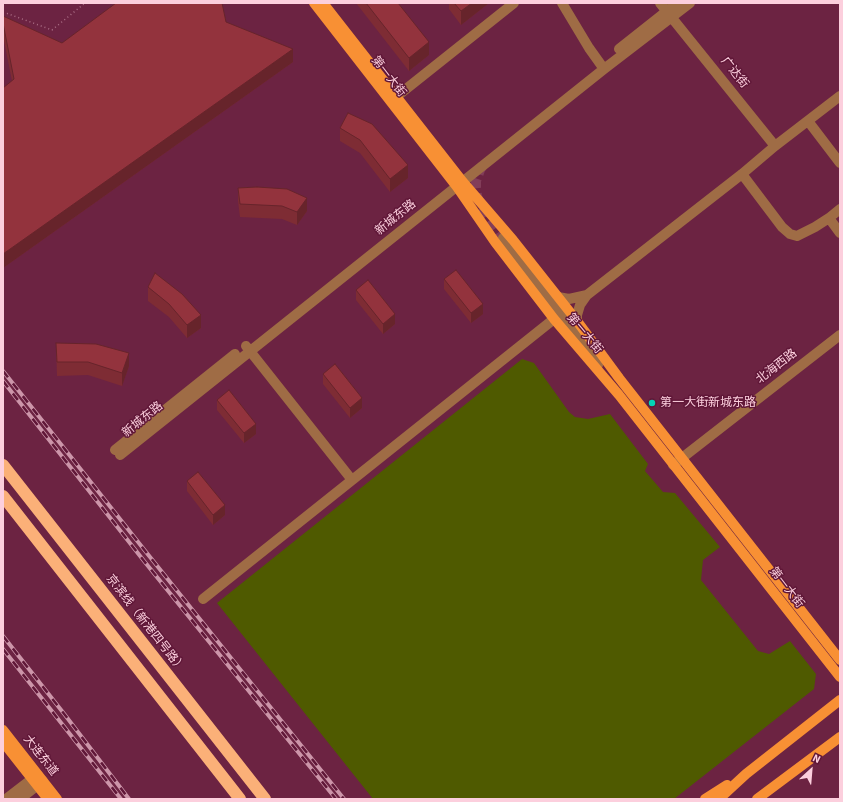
<!DOCTYPE html>
<html>
<head>
<meta charset="utf-8">
<style>
	body { margin:0 }
	#map { position:relative; width:843px; height:802px; overflow:hidden; background:#6c2342; font-family:"Source Sans 3",sans-serif }
	canvas { display:block }
	.frame { position:absolute; inset:0; border:4px solid #fccfdd; pointer-events:none }
	.north { position:absolute; left:791px; top:750px; width:40px; height:40px; -webkit-text-stroke:3px #601738; paint-order:stroke; rotate:26deg; font-size:11px; font-weight:700; line-height:16px; text-align:center; color:#fccfdd }
	.north::after { content:''; display:block; margin:auto; width:14px; height:18px; background:#fccfdd; clip-path:polygon(50% 0,100% 100%,50% 72%,0 100%) }
</style>
</head>
<body>
<div id="map">
<canvas width="843" height="802"></canvas>
<div class="frame"></div>
<div class="north">N</div>
</div>
<script>
const context = document.querySelector('canvas').getContext('2d');
context.lineJoin = 'round';
function fillPath(path, color) {
  context.fillStyle = color;
  context.fill(path, 'evenodd');
}
function shape(rows) {
  const path = new Path2D();
  for (const r of rows) {
    path.moveTo(r[0], r[1]);
    for (let i = 2; i < r.length; i += 2) path.lineTo(r[i], r[i + 1]);
  }
  return path;
}
function trace(path, color, width, dash) {
  context.strokeStyle = color;
  context.lineWidth = width;
  context.lineCap = dash ? 'butt' : 'round';
  context.setLineDash(dash || []);
  context.stroke(path);
}
function write(font, color, halo, rows, align = 'center') {
  context.font = font + ' "Source Sans 3","Noto Sans SC",sans-serif';
  context.lineWidth = 3;
  context.setLineDash([]);
  context.textBaseline = 'middle';
  context.strokeStyle = halo;
  context.fillStyle = color;
  for (const [text, x, y, turn = 0] of rows) {
    context.save();
    context.translate(x, y);
    context.rotate((+turn || 0) * Math.PI / 180);
    context.textAlign = isNaN(turn) ? turn : align;
    if (halo) context.strokeText(text, 0, 0);
    context.fillText(text, 0, 0);
    context.restore();
  }
}
fillPath(shape([
	[522,359,534,363,569,412,575,417,588,419,610,414,648,464,645,471,663,492,675,493,720,547,703,560,701,580,758,651,769,654,790,641,816,674,814,689,674,799,373,799,217,603]
]), '#4f5a00');
trace(shape([
	[483,165,480,170,476,181,476,188,477,196,480,204,503,238]
]), '#823d59', 10, [10, 5]);
trace(shape([
	[3,13,6,13,52,30,85,3]
]), '#aa6e85', 1.5, [1, 3]);
trace(shape([
	[562,3,589,48,604,69],
	[660,3,775,146],
	[619,49,677,3],
	[396,97,514,3],
	[808,121,840,163],
	[742,174,782,227,790,234,797,236,815,227,829,218,840,209],
	[829,218,840,233],
	[503,238,566,320,598,365],
	[558,297,569,299,587,295],
	[577,321,577,315,580,305,587,295,742,174,775,146,840,96],
	[246,346,352,480],
	[115,450,235,354],
	[120,455,604,69,690,3],
	[673,465,840,335],
	[203,599,554,319],
	[6,799,32,779,38,775],
	[20,799,43,781]
]), '#9f6c45', 10);
trace(shape([
	[314,3,457,187,495,242,554,319,619,395,840,677],
	[323,3,463,182,513,240,577,321,619,378,840,660],
	[3,730,57,799],
	[3,742,48,799],
	[705,799,727,785],
	[719,799,746,774,840,700],
	[757,799,840,737]
]), '#f89034', 10);
trace(shape([
	[3,465,265,799],
	[3,496,240,799]
]), '#fbb078', 12);
const rail = shape([
	[3,371,146,552,344,799],
	[3,381,144,561,336,799],
	[3,636,65,715,129,799],
	[3,649,121,799]
]);
trace(rail, '#cc95a9', 4);
trace(rail, '#601738', 2.5, [8]);
fillPath(shape([
	[356,3,398,3,429,55,409,71],
	[449,3,489,3,461,25,449,9],
	[3,16,62,43,226,22,293,62,3,268,3,88,12,81,3,36],
	[348,113,408,178,390,192,360,153,340,141,340,128],
	[238,188,307,211,297,225,282,219,240,217,238,201],
	[444,279,483,314,471,323,444,289],
	[148,287,201,328,187,338,169,317,148,301],
	[356,290,395,324,383,334,356,300],
	[56,343,129,366,122,386,88,375,57,376],
	[323,374,362,408,350,418,323,384],
	[217,400,256,434,244,443,217,410],
	[187,481,225,515,213,525,187,491]
]), '#7e2c34');
fillPath(shape([
	[472,3,489,3,461,25,461,11],
	[429,42,429,55,409,71,409,58],
	[293,49,293,62,3,268,3,254],
	[408,165,408,178,390,192,390,179],
	[307,198,307,211,297,225,297,212],
	[483,304,483,314,471,323,471,313],
	[395,314,395,324,383,334,383,324],
	[201,315,201,328,187,338,187,325],
	[129,353,129,366,122,386,122,373],
	[362,398,362,408,350,418,350,408],
	[256,424,256,434,244,443,244,433],
	[225,505,225,515,213,525,213,515]
]), '#67242b');
const building = shape([
	[116,3,222,3,226,22,293,49,3,254,3,88,14,79,3,23,3,16,62,43,116,3],
	[366,3,398,3,429,42,409,58,366,3],
	[454,3,472,3,461,11,454,3],
	[348,113,372,124,408,165,390,179,360,140,340,128,348,113],
	[257,187,287,189,307,198,297,212,282,206,240,204,238,188,257,187],
	[456,270,483,304,471,313,444,279,456,270],
	[155,273,182,294,201,315,187,325,169,304,148,287,155,273],
	[368,280,395,314,383,324,356,290,368,280],
	[56,343,96,344,129,353,122,373,88,362,57,362,56,343],
	[335,364,362,398,350,408,323,374,335,364],
	[229,390,256,424,244,433,217,400,229,390],
	[198,472,225,505,213,515,187,481,198,472]
]);
fillPath(building, '#93333d');
trace(building, '#67242b', 1);
for (const [x, y, r, color] of [
	[652,403,4,"#04d5b6"]
]) {
  const dot = new Path2D();
  dot.arc(x, y, r, 0, 2 * Math.PI);
  context.fillStyle = color;
  context.fill(dot);
  trace(dot, '#601738', 1.5);
}
write('12px', '#fccfdd', '#601738', [
	["广达街",734,73,51],
	["第一大街",388,77,52],
	["新城东路",396,218,-39],
	["第一大街",584,334,50],
	["北海西路",777,367,-38],
	["新城东路",143,420,-39],
	["第一大街",786,588,52],
	["京滨线（新港四号路）",145,624,52],
	["大连东道",40,756,52]
]);
write('12px', '#fccfdd', '#601738', [
	["第一大街新城东路",660,403]
], 'left');
</script>
</body>
</html>
